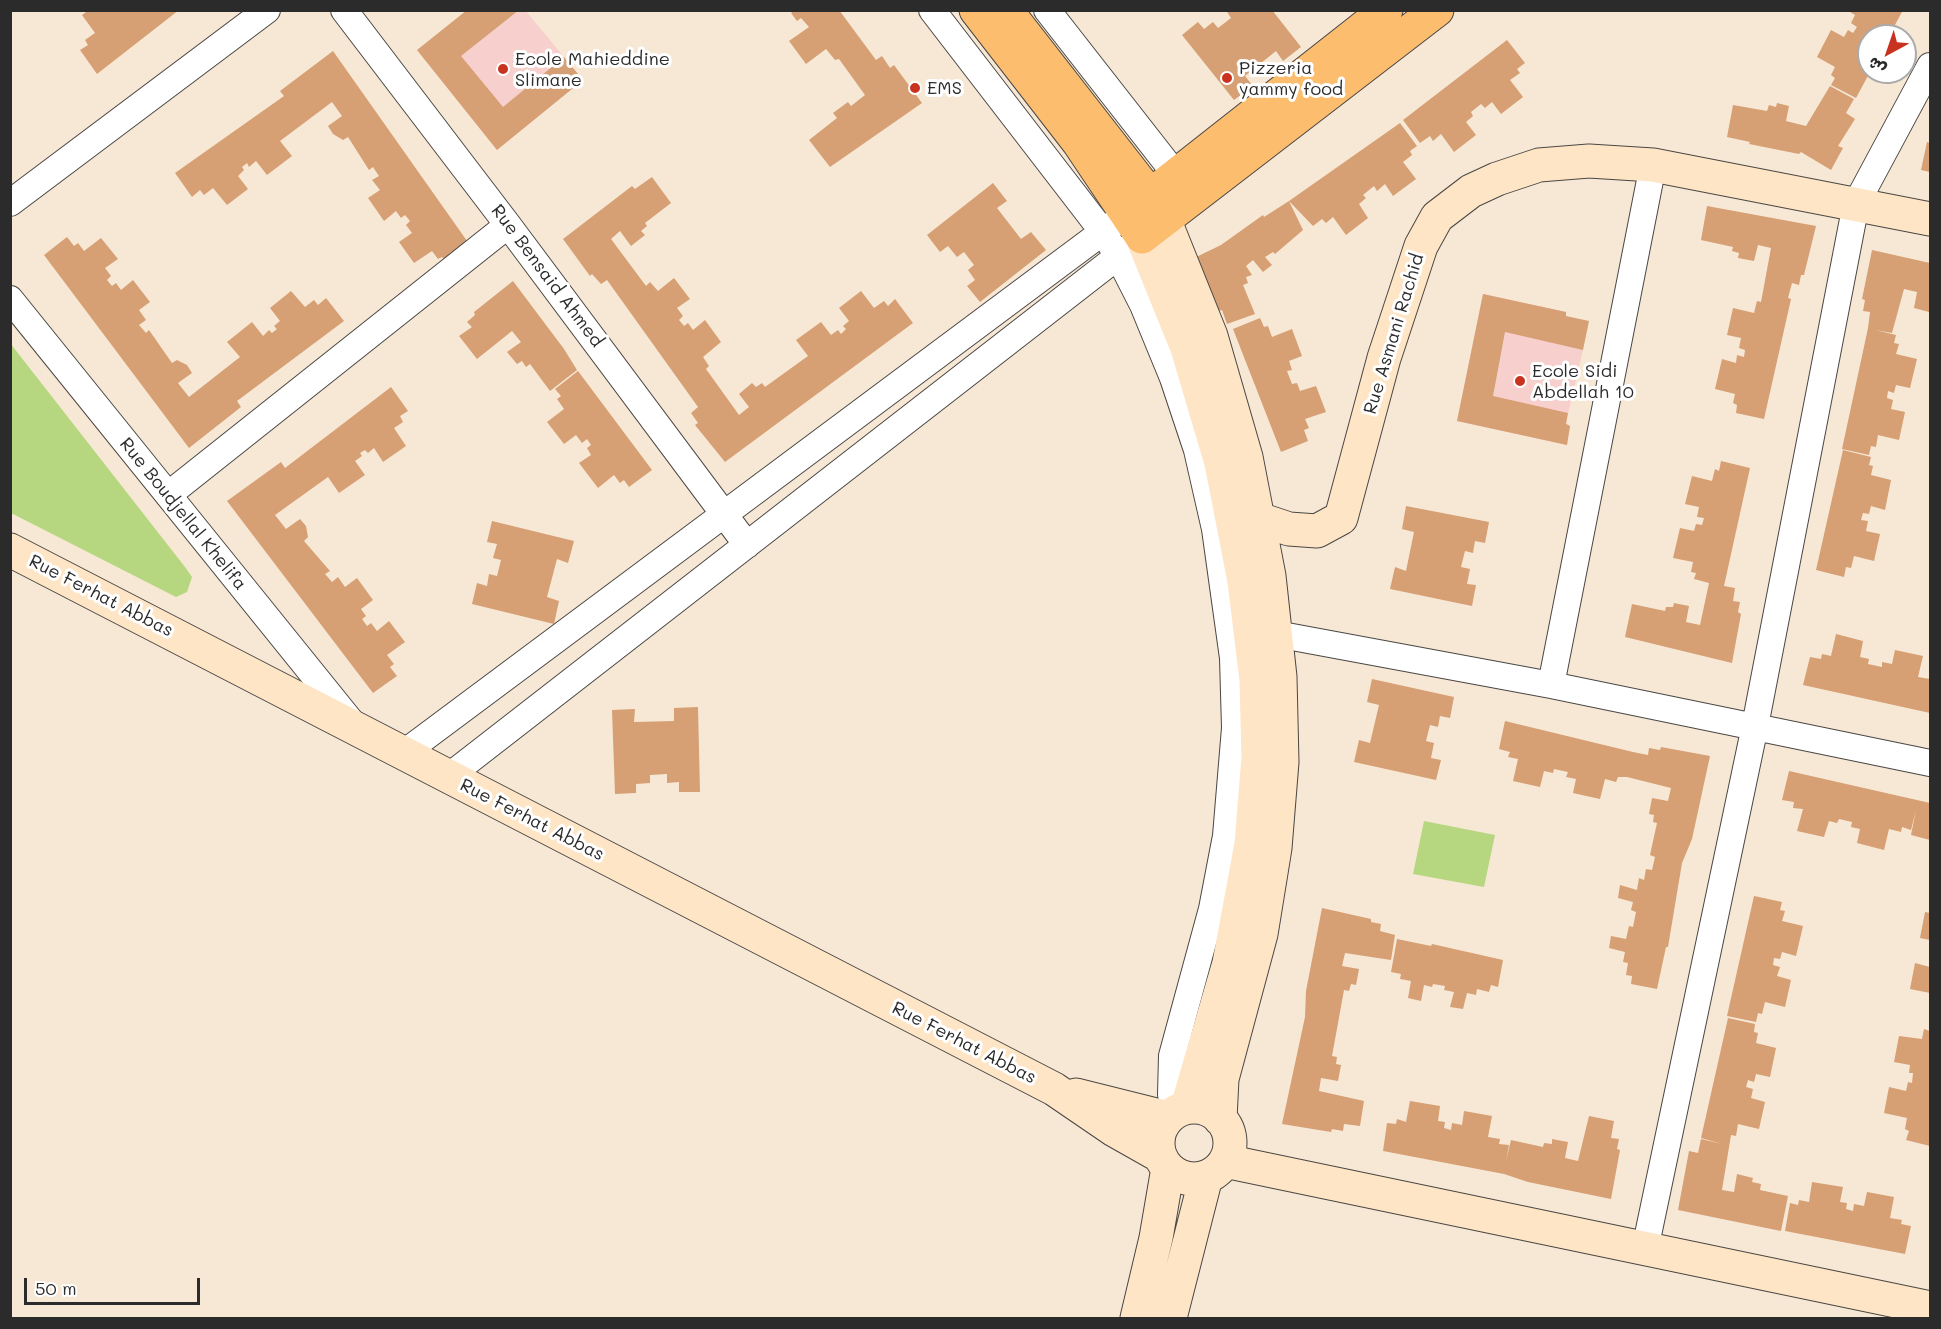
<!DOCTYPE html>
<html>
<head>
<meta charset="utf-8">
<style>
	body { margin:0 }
	#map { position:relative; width:1941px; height:1329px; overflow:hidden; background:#f7e8d5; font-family:Mali,"Playpen Sans Arabic",sans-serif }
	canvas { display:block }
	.frame { position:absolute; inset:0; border:12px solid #2b2b2b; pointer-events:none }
	.north { position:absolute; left:1857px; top:24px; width:60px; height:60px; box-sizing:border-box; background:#fff; border:2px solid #aaa; border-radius:50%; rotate:220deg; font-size:16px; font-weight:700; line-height:24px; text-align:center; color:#2b2b2b }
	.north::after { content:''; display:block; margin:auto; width:21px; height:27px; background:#c8321e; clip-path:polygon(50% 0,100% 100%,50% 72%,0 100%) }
	.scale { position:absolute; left:24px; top:1278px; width:176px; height:27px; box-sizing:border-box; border:3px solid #2b2b2b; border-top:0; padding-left:8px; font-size:18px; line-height:21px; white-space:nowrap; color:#2b2b2b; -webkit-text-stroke:4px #fff; paint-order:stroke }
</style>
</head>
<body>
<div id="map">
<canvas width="1941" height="1329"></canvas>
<div class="frame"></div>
<div class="north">ش</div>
<div class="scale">50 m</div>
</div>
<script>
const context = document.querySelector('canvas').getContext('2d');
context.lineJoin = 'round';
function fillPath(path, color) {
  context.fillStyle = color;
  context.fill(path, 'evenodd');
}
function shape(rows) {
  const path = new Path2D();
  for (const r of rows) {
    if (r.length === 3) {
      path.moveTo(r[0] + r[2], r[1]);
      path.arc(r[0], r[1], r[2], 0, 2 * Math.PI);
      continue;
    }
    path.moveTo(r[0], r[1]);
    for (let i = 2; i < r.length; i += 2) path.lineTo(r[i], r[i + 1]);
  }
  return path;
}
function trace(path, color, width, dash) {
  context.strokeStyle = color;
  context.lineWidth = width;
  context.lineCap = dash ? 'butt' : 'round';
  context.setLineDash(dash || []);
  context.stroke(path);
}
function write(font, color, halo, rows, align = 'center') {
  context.font = font + ' Mali,sans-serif';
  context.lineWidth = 6;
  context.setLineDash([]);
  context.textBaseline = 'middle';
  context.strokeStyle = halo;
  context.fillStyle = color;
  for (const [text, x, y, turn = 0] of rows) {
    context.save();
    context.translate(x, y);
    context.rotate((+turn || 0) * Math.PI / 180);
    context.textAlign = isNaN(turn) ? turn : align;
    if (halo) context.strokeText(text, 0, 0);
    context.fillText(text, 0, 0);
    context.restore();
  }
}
fillPath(shape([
	[467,11,526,11,583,80,497,150,417,50],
	[1483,294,1566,312,1566,316,1583,350,1566,423,1570,426,1567,445,1457,421]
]), '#f7d0cd');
fillPath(shape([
	[10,343,185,567,192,577,187,592,176,597,11,513],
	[1424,821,1495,835,1484,887,1413,874]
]), '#b6d77f');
fillPath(shape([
	[89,10,114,12,179,10,97,74,80,50,88,45,85,40,95,33,82,15],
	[467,10,519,10,461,56,503,107,564,57,583,80,497,150,417,50],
	[795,10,839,10,876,60,882,56,890,68,894,65,922,103,830,167,809,140,837,118,833,113,848,102,851,106,865,95,839,59,835,60,826,49,806,64,789,41,809,27,801,18,797,21,791,13],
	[1226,10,1272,10,1301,47,1283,61,1276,51,1245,76,1253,86,1234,100,1182,35,1198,22,1204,29,1213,22,1218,28,1231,18],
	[1847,10,1903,10,1889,36,1869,36,1870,72,1856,98,1831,85,1835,78,1831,75,1835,67,1817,57,1831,30,1844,37,1848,30,1853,33,1857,27,1851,23,1855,15],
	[1507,40,1525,63,1517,69,1520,73,1510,80,1523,97,1501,114,1492,102,1485,108,1481,104,1471,112,1473,116,1466,122,1476,135,1454,152,1441,134,1433,141,1430,136,1420,143,1403,120],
	[333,51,472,248,449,266,442,257,438,259,432,251,414,263,399,242,412,233,406,225,410,221,405,215,401,218,396,211,384,221,368,198,380,190,372,180,379,176,373,167,369,170,348,137,343,140,333,134,328,126,342,116,332,102,280,141,292,156,267,175,256,161,249,167,247,163,242,167,244,170,238,176,248,189,227,205,213,188,204,195,200,190,192,197,175,173,284,96,280,91],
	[1830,86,1854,99,1846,113,1855,119,1838,146,1843,148,1831,170,1801,152,1799,154,1749,144,1750,142,1727,137,1733,105,1767,111,1769,105,1776,107,1777,103,1789,106,1786,121,1806,126],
	[1400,123,1417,146,1410,151,1412,155,1403,162,1416,179,1393,196,1385,184,1377,191,1374,186,1363,195,1366,198,1359,204,1368,218,1346,235,1333,217,1326,223,1322,219,1313,226,1289,201],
	[1927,142,1930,143,1930,172,1921,170],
	[652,177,671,203,645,223,647,226,641,231,645,235,631,246,620,231,611,239,646,286,650,282,658,291,674,278,690,299,677,308,683,316,679,320,684,326,688,323,693,330,705,320,721,342,703,357,709,366,706,369,739,415,749,407,739,394,752,383,756,387,762,383,765,387,808,356,796,340,821,322,831,335,838,330,841,334,846,329,843,326,849,321,839,308,861,291,874,308,884,301,888,306,895,299,913,323,725,462,695,425,698,423,691,413,698,407,607,280,601,284,592,274,590,276,563,239,632,186,635,189],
	[993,183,1007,201,997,208,1021,239,1031,232,1046,250,980,302,967,286,975,280,968,270,974,265,964,252,957,257,948,246,940,252,927,235],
	[1289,201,1303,230,1275,254,1273,252,1265,257,1272,265,1263,272,1253,260,1246,266,1252,275,1246,277,1248,283,1243,285,1255,314,1227,324,1222,310,1215,312,1190,260,1221,245,1263,215,1264,217],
	[1707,206,1816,226,1804,275,1801,275,1799,285,1792,283,1788,298,1791,299,1764,419,1736,413,1737,405,1733,403,1735,394,1715,389,1722,359,1736,363,1737,355,1744,357,1745,350,1739,348,1741,338,1727,335,1733,308,1754,313,1757,301,1761,302,1771,248,1758,245,1754,261,1738,258,1739,253,1732,251,1733,247,1701,240],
	[67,237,74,246,78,243,84,251,101,238,118,259,105,268,111,276,107,280,112,286,116,283,121,290,133,280,150,302,139,310,146,320,139,325,146,333,149,330,172,363,177,360,187,365,192,373,178,383,189,397,240,357,227,342,252,322,263,336,269,330,272,333,277,329,274,326,280,321,270,308,291,291,305,307,314,300,318,305,326,298,344,321,237,401,241,407,189,448,44,255],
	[1872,250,1930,263,1930,306,1929,312,1914,308,1917,292,1904,289,1892,333,1875,330,1896,335,1894,343,1899,344,1896,354,1917,359,1910,388,1896,385,1894,393,1888,391,1887,398,1893,400,1891,409,1905,412,1899,440,1878,435,1876,447,1871,446,1869,455,1842,449,1868,328,1870,312,1863,311,1865,300,1862,299],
	[513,281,564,349,577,370,550,391,530,364,526,367,522,361,517,364,507,352,521,342,512,331,477,359,459,336,472,327,467,322,475,315,474,312],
	[1483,294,1566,312,1566,316,1589,321,1583,350,1505,332,1493,396,1568,413,1566,424,1570,426,1567,445,1457,421],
	[1260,318,1264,327,1268,326,1272,337,1292,329,1302,356,1289,361,1292,370,1287,371,1292,384,1297,383,1300,391,1316,386,1326,412,1305,419,1309,428,1304,430,1308,441,1281,452,1233,329],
	[578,371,652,470,629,487,624,480,620,483,614,475,598,488,579,463,591,455,587,448,591,445,587,439,582,443,576,435,564,444,547,422,564,409,557,399,561,396,555,389],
	[391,387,408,411,400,416,403,422,394,428,406,446,383,462,374,448,368,453,365,450,360,453,362,456,355,461,365,475,339,493,328,477,275,515,286,529,300,519,306,526,308,537,304,541,330,571,325,574,332,582,338,577,345,587,357,578,373,600,361,609,366,616,362,619,367,626,371,623,377,631,389,621,405,642,387,655,394,664,390,667,397,676,373,693,227,501,281,462,285,468],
	[1843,450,1871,457,1869,465,1873,466,1871,475,1891,480,1885,510,1871,506,1869,514,1863,513,1861,520,1868,521,1866,531,1880,534,1874,561,1854,556,1851,568,1846,567,1844,577,1816,570],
	[1721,461,1750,468,1724,586,1735,588,1733,601,1740,602,1738,612,1741,614,1732,663,1625,637,1632,604,1665,611,1666,607,1673,607,1674,603,1689,606,1686,622,1700,625,1709,583,1694,579,1696,573,1691,572,1693,562,1673,558,1680,528,1694,531,1696,524,1702,525,1704,518,1697,517,1699,507,1685,504,1692,476,1712,481,1715,469,1719,471],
	[1406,506,1489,522,1485,543,1475,541,1473,553,1465,551,1461,567,1470,569,1467,584,1476,585,1472,606,1390,589,1395,567,1406,571,1414,532,1402,529],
	[492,521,574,541,568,563,557,559,547,597,559,601,554,624,472,604,477,583,487,586,489,574,497,576,501,560,493,558,497,544,487,542],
	[1836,634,1863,641,1860,657,1869,659,1868,664,1882,667,1882,662,1892,664,1895,650,1923,656,1918,677,1930,679,1930,713,1803,685,1810,657,1821,659,1822,654,1831,656],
	[1372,679,1454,697,1450,718,1440,716,1438,727,1430,725,1426,741,1434,743,1431,758,1441,760,1436,780,1354,762,1359,740,1370,743,1379,705,1367,702],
	[698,707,700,792,679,792,679,782,667,783,667,774,650,775,650,783,636,784,636,793,615,794,612,710,635,709,634,722,674,721,674,708],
	[1505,721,1633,752,1648,755,1649,748,1660,750,1661,747,1710,756,1692,839,1682,863,1668,947,1666,947,1657,989,1631,984,1632,976,1626,975,1628,963,1623,962,1625,952,1609,948,1611,936,1626,939,1629,926,1633,927,1636,912,1631,910,1633,902,1618,898,1620,885,1637,890,1639,878,1644,880,1646,869,1652,870,1655,857,1650,855,1657,823,1653,822,1654,815,1649,814,1652,798,1668,801,1671,788,1627,777,1618,777,1616,782,1605,779,1600,799,1573,793,1576,779,1566,777,1568,772,1554,769,1553,773,1544,771,1540,787,1513,781,1518,759,1508,757,1510,752,1499,749],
	[1789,771,1930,803,1930,840,1911,835,1916,810,1911,830,1902,827,1901,832,1889,829,1884,850,1857,843,1860,829,1851,827,1852,822,1839,819,1837,823,1829,821,1824,837,1797,831,1803,809,1793,808,1794,802,1782,800],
	[1754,896,1782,902,1780,910,1785,911,1782,921,1803,926,1796,956,1782,952,1780,959,1774,958,1773,965,1780,967,1777,976,1791,980,1785,1007,1765,1002,1762,1014,1758,1013,1756,1022,1727,1016],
	[1322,908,1371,919,1371,922,1381,924,1380,931,1395,935,1391,960,1345,953,1342,966,1359,969,1356,985,1351,984,1349,991,1344,990,1332,1056,1337,1057,1336,1064,1341,1065,1338,1081,1321,1078,1319,1091,1364,1101,1360,1126,1344,1124,1343,1131,1332,1129,1331,1132,1282,1124,1305,1017,1306,991],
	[1925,912,1930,913,1930,940,1920,938],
	[1397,939,1431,946,1432,944,1503,960,1498,987,1491,985,1489,992,1477,989,1476,995,1467,993,1463,1009,1450,1007,1454,992,1444,990,1445,986,1433,984,1432,987,1424,985,1421,1001,1408,998,1411,981,1400,979,1401,974,1391,972],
	[1915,963,1930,967,1930,993,1910,989],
	[1728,1018,1755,1024,1754,1032,1758,1033,1756,1043,1776,1048,1770,1077,1756,1074,1754,1082,1748,1080,1746,1087,1753,1089,1751,1098,1765,1102,1759,1129,1738,1124,1736,1136,1731,1135,1722,1190,1734,1192,1737,1174,1753,1178,1752,1182,1761,1184,1760,1190,1788,1196,1781,1231,1678,1210,1689,1151,1698,1153,1701,1139,1722,1144,1701,1138],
	[1924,1029,1930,1031,1930,1146,1906,1140,1909,1131,1905,1129,1907,1118,1884,1113,1889,1087,1906,1091,1908,1082,1912,1083,1913,1073,1909,1073,1910,1065,1894,1062,1899,1036,1922,1039],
	[1410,1101,1440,1106,1438,1121,1445,1122,1444,1128,1451,1130,1452,1123,1462,1125,1464,1111,1492,1116,1488,1137,1500,1139,1499,1144,1509,1145,1506,1161,1511,1140,1543,1147,1544,1143,1552,1144,1552,1139,1568,1142,1565,1158,1578,1161,1589,1116,1614,1121,1611,1138,1619,1139,1617,1149,1620,1150,1611,1199,1528,1182,1504,1174,1383,1151,1387,1123,1396,1124,1397,1119,1406,1122],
	[1812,1182,1843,1187,1840,1202,1847,1203,1846,1209,1853,1211,1854,1204,1864,1206,1867,1192,1894,1197,1890,1218,1902,1220,1901,1224,1911,1226,1905,1254,1785,1231,1790,1203,1798,1205,1799,1200,1809,1202]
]), '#d69f74');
const street = shape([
	[344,10,508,225,747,545],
	[932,10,1103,232,1118,256,1143,305,1173,378,1197,450,1215,529,1233,658,1235,728,1226,836,1212,909,1172,1056,1171,1094,1174,1112],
	[1047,10,1176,175],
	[10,203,267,10],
	[10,299,353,724],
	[168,495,508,225],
	[1276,634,1551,685,1930,763],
	[1551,685,1653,165],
	[404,753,1116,222],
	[448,777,1130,247],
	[1645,1249,1755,726,1856,204,1930,66]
]);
const secondary = shape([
	[1164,219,1211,336,1246,457,1269,576,1280,677,1282,762,1275,848,1261,934,1222,1079,1220,1119],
	[1142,237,1187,348,1221,463,1244,581,1256,680,1258,757,1251,844,1229,963,1187,1107],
	[1259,519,1289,529,1317,531,1341,518,1384,358,1421,246,1437,217,1471,191,1497,179,1539,165,1589,161,1653,165,1930,219],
	[10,550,1054,1089,1114,1130,1160,1156],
	[1076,1095,1168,1118],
	[1194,1143,36],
	[1225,1161,1930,1308],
	[1137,1318,1156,1238,1168,1168],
	[1170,1318,1206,1177]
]);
const primary = shape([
	[976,10,1079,143,1142,237,1437,10],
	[1006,10,1150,195,1162,215],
	[1128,213,1386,10]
]);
trace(street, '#4a4744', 28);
trace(secondary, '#4a4744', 35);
trace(primary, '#4a4744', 35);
trace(street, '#fff', 26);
trace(secondary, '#fee5c5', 33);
trace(primary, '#fcbd6f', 33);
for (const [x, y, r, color] of [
	[503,69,6,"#c8321e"],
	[1227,78,6,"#c8321e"],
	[915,88,6,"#c8321e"],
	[1520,381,6,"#c8321e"]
]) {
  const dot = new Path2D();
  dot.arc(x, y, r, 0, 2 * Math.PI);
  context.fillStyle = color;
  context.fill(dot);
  trace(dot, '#fff', 2);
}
write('18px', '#2b2b2b', '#fff', [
	["Ecole Mahieddine",515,59],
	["Slimane",515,80],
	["Pizzeria",1239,68],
	["yammy food",1239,89],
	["EMS",927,88],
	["Ecole Sidi",1532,371],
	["Abdellah 10",1532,392]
], 'left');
write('18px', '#2b2b2b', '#fff', [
	["Rue Bensaid Ahmed",547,276,53],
	["Rue Asmani Rachid",1394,334,-73],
	["Rue Boudjellal Khelifa",183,514,51],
	["Rue Ferhat Abbas",101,596,27],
	["Rue Ferhat Abbas",532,820,27],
	["Rue Ferhat Abbas",964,1043,27]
]);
</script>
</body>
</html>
